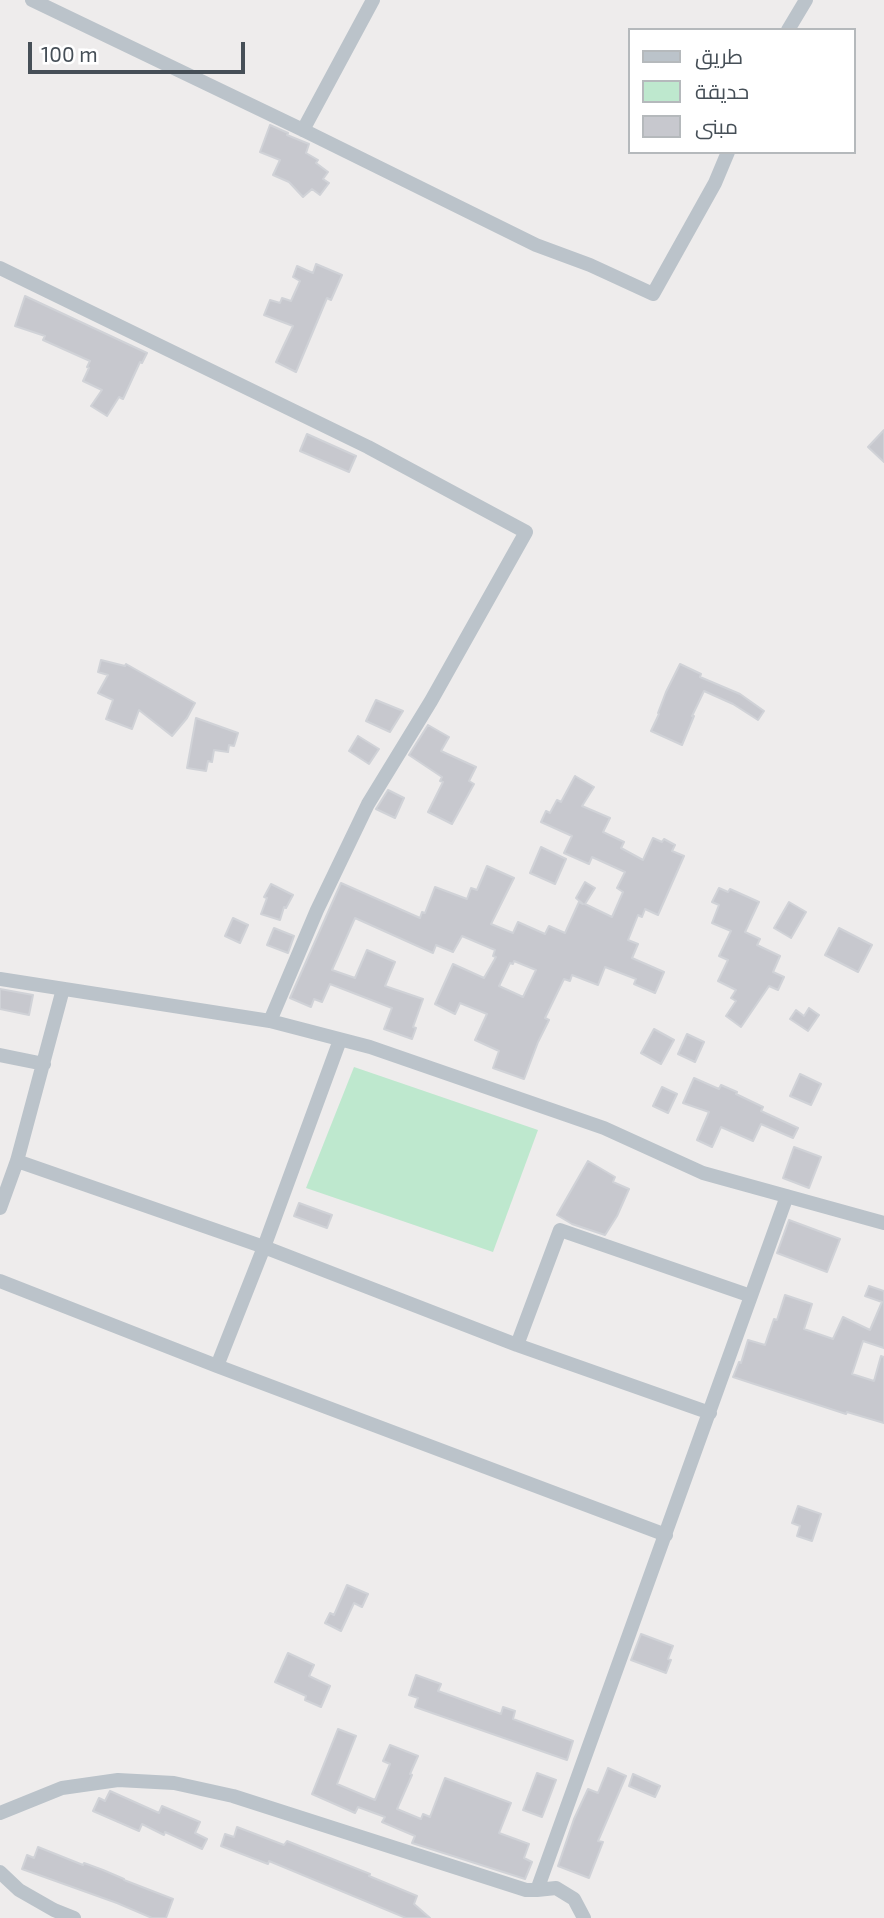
<!DOCTYPE html>
<html>
<head>
<meta charset="utf-8">
<style>
	body { margin:0 }
	#map { position:relative; width:884px; height:1918px; overflow:hidden; background:#eeecec; font-family:"Exo 2",Cairo,sans-serif }
	canvas { display:block }
	.legend { position:absolute; left:628px; top:28px; width:228px; height:126px; box-sizing:border-box; background:#fff; border:2px solid #b5b9bc; margin:0; padding:9px 12px; list-style:none; font-size:21px; color:#464f57 }
	.legend li { display:flex; align-items:center; gap:14px; height:35px }
	.legend b { width:35px; border:2px solid #b5b9bc }
	.scale { position:absolute; left:28px; top:42px; width:217px; height:32px; box-sizing:border-box; border:4px solid #464f57; border-top:0; padding-left:9px; font-size:21px; line-height:24px; white-space:nowrap; color:#464f57; -webkit-text-stroke:5px #fff; paint-order:stroke }
</style>
</head>
<body>
<div id="map">
<canvas width="884" height="1918"></canvas>
<ul class="legend">
<li><b style="height:9px;background:#bbc3ca"></b>طريق</li>
<li><b style="height:19px;background:#bee8ce"></b>حديقة</li>
<li><b style="height:19px;background:#c7c8ce"></b>مبنى</li>
</ul>
<div class="scale">100 m</div>
</div>
<script>
const context = document.querySelector('canvas').getContext('2d');
context.lineJoin = 'round';
function fillPath(path, color) {
  context.fillStyle = color;
  context.fill(path, 'evenodd');
}
function shape(rows) {
  const path = new Path2D();
  for (const r of rows) {
    path.moveTo(r[0], r[1]);
    for (let i = 2; i < r.length; i += 2) path.lineTo(r[i], r[i + 1]);
  }
  return path;
}
function trace(path, color, width, dash) {
  context.strokeStyle = color;
  context.lineWidth = width;
  context.lineCap = dash ? 'butt' : 'round';
  context.setLineDash(dash || []);
  context.stroke(path);
}
fillPath(shape([
	[354,1067,538,1130,493,1252,306,1188]
]), '#bee8ce');
const building = shape([
	[270,125,288,133,287,135,309,144,306,153,318,160,316,163,328,172,323,179,329,183,320,195,312,189,303,197,289,182,273,175,280,160,260,152,270,125],
	[316,264,342,275,331,300,327,298,296,372,276,362,293,326,264,315,270,300,280,303,282,298,291,301,300,281,293,277,297,266,313,273,316,264],
	[25,296,147,353,142,363,140,362,123,399,119,397,107,416,91,406,102,390,83,381,89,368,87,367,90,361,43,340,45,336,15,326,25,296],
	[884,430,884,462,868,447,884,430],
	[307,434,356,456,349,472,300,451,307,434],
	[101,660,125,666,126,664,195,703,187,718,172,736,139,710,132,729,106,719,113,700,98,693,108,675,98,672,101,660],
	[680,664,701,674,700,677,740,694,764,711,758,720,733,704,704,691,692,716,694,716,682,745,651,731,659,714,658,713,666,692,680,664],
	[376,700,403,711,390,732,366,721,376,700],
	[196,718,238,733,234,746,229,745,228,752,214,750,212,762,208,761,206,771,187,768,196,718],
	[428,725,449,737,441,751,476,767,469,781,474,784,452,824,428,812,443,782,440,781,442,777,409,755,428,725],
	[358,736,379,749,369,764,349,751,358,736],
	[575,776,594,787,582,806,610,818,603,832,624,842,621,848,643,860,653,838,662,842,664,839,675,845,672,851,684,856,658,915,645,909,642,917,638,915,628,940,638,944,632,958,664,972,655,993,634,984,636,979,605,967,598,985,572,975,570,981,564,979,545,1018,549,1020,538,1042,524,1079,493,1068,499,1051,475,1040,487,1014,460,1003,455,1014,435,1004,453,964,484,978,496,957,493,956,495,950,462,936,453,952,436,945,433,953,355,918,332,970,355,978,367,950,395,962,385,986,423,999,413,1027,416,1028,412,1039,384,1029,392,1008,330,984,322,1002,314,999,311,1007,290,998,341,883,420,918,422,912,425,913,435,887,467,899,471,888,477,890,487,866,514,878,491,924,513,933,518,922,545,934,549,926,565,933,579,902,583,904,576,898,585,882,595,888,585,904,612,917,623,892,617,888,625,872,592,857,589,864,564,853,572,836,541,822,546,811,550,813,557,800,561,802,575,776],
	[514,961,536,970,523,997,499,986,510,963,513,964,514,961],
	[388,790,404,798,395,818,376,809,388,790],
	[541,847,566,859,555,884,530,873,541,847],
	[271,884,293,895,286,908,284,907,280,920,261,914,267,898,264,897,271,884],
	[719,888,728,892,730,889,759,902,745,932,760,939,757,945,780,956,773,972,784,977,778,990,769,986,741,1027,726,1016,736,1001,731,998,736,990,718,981,728,960,719,956,731,931,712,923,719,905,712,902,719,888],
	[789,902,806,912,791,938,774,928,789,902],
	[233,918,248,925,240,943,225,936,233,918],
	[274,928,294,936,288,953,267,945,274,928],
	[839,928,872,945,858,972,825,955,839,928],
	[0,989,33,995,29,1015,0,1009,0,989],
	[809,1008,819,1015,808,1031,790,1019,796,1010,804,1016,809,1008],
	[654,1029,674,1040,661,1064,641,1053,654,1029],
	[687,1034,704,1042,695,1062,678,1054,687,1034],
	[800,1074,821,1084,811,1105,790,1096,800,1074],
	[694,1078,719,1089,721,1085,737,1092,736,1094,763,1107,761,1111,798,1128,793,1138,761,1124,753,1141,721,1127,712,1147,697,1140,709,1112,683,1103,694,1078],
	[662,1087,677,1094,668,1113,653,1106,662,1087],
	[794,1147,821,1157,809,1188,783,1178,794,1147],
	[588,1161,615,1177,613,1182,629,1189,617,1216,605,1235,572,1224,557,1215,588,1161],
	[299,1203,332,1215,327,1228,294,1216,299,1203],
	[789,1220,840,1239,827,1272,777,1253,789,1220],
	[869,1286,884,1291,884,1348,863,1341,852,1374,874,1381,881,1356,884,1357,884,1423,847,1412,846,1414,733,1377,739,1362,741,1363,748,1340,765,1345,774,1319,777,1320,785,1295,812,1304,804,1329,833,1339,843,1317,870,1330,882,1302,865,1296,869,1286],
	[798,1506,821,1514,812,1541,797,1536,800,1526,792,1523,798,1506],
	[347,1585,368,1594,362,1607,354,1603,341,1631,325,1623,330,1613,334,1615,347,1585],
	[641,1634,673,1646,668,1659,671,1660,666,1673,631,1660,641,1634],
	[288,1653,314,1665,309,1676,330,1686,321,1707,305,1700,306,1696,275,1682,288,1653],
	[416,1675,441,1684,438,1691,501,1714,503,1707,515,1711,513,1719,573,1741,567,1760,415,1707,418,1698,409,1695,416,1675],
	[338,1729,356,1736,337,1784,375,1800,390,1764,383,1761,390,1745,418,1756,410,1774,412,1775,397,1809,421,1819,423,1814,430,1817,445,1778,511,1803,499,1833,529,1844,524,1858,532,1862,525,1879,412,1843,415,1836,382,1822,385,1817,358,1807,355,1813,312,1794,338,1729],
	[608,1768,626,1776,598,1841,603,1842,589,1878,558,1866,574,1819,588,1789,598,1793,608,1768],
	[537,1773,556,1780,542,1817,523,1810,537,1773],
	[633,1774,660,1786,655,1797,629,1786,633,1774],
	[110,1791,159,1813,162,1806,200,1822,195,1833,207,1839,202,1849,165,1832,164,1835,142,1824,139,1831,93,1811,99,1798,105,1801,110,1791],
	[237,1827,284,1845,287,1841,355,1868,370,1874,369,1876,417,1896,414,1904,430,1918,406,1918,269,1861,268,1864,221,1846,225,1834,234,1837,237,1827],
	[38,1847,83,1865,84,1863,103,1870,124,1879,124,1880,173,1899,166,1918,152,1918,117,1903,22,1869,27,1855,34,1858,38,1847]
]);
fillPath(building, '#c7c8ce');
trace(building, '#d0d2d7', 2);
trace(shape([
	[32,0,303,130,536,245,590,265,653,294,715,183,728,152],
	[788,30,806,0],
	[303,130,373,0],
	[0,268,368,447,526,532,431,701,368,804,317,910,270,1021],
	[0,979,270,1021,370,1047,604,1128,703,1173,884,1223],
	[0,1055,44,1064],
	[17,1161,264,1247,517,1345,710,1413],
	[0,1208,17,1161,63,989],
	[0,1281,217,1366,666,1535],
	[517,1345,560,1230,751,1296],
	[217,1366,264,1247,340,1040],
	[0,1813,62,1788,118,1780,174,1783,233,1796,526,1890,537,1890],
	[0,1872,19,1890,54,1910,74,1918],
	[584,1918,574,1899,556,1888,537,1890,787,1196]
]), '#bbc3ca', 14);
</script>
</body>
</html>
